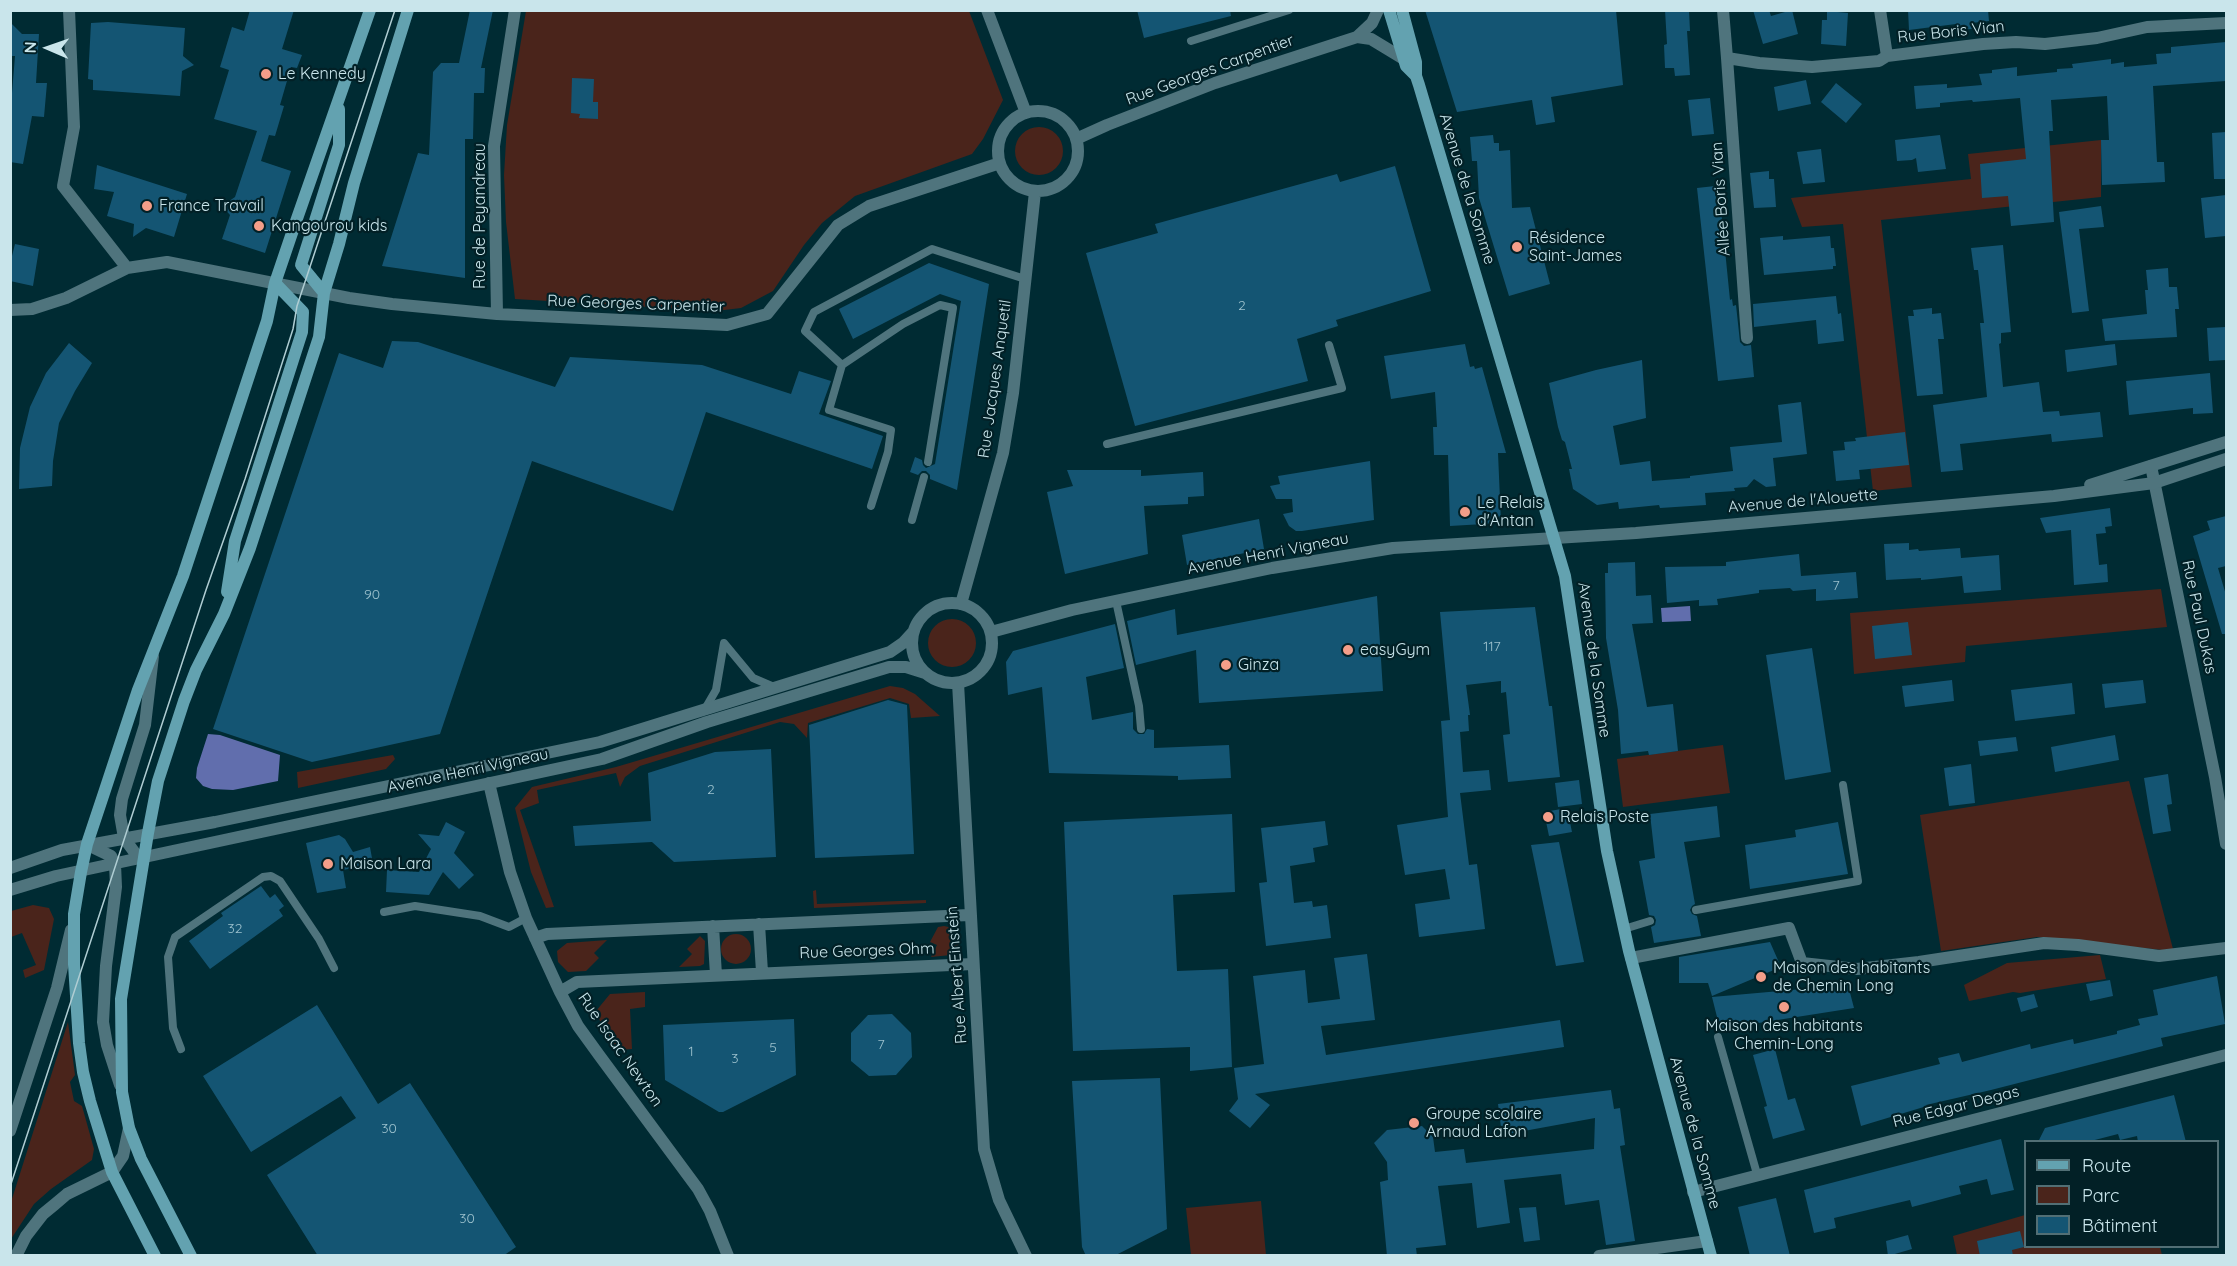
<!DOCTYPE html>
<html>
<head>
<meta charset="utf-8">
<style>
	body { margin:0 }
	#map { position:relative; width:2237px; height:1266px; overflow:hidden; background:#002b33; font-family:Quicksand,sans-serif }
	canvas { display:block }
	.frame { position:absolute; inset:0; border:12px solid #c9e5eb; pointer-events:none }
	.legend { position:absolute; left:2024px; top:1140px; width:195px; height:108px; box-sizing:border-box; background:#022026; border:2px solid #526f75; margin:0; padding:8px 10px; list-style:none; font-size:18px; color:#c9e5eb }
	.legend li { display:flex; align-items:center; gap:12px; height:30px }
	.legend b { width:30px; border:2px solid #526f75 }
	.north { position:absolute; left:18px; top:18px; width:60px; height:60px; -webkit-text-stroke:4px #022026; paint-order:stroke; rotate:272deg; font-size:16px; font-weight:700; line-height:24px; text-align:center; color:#c9e5eb }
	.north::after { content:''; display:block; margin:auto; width:21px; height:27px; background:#c9e5eb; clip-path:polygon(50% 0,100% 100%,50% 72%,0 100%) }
</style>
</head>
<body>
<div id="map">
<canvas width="2237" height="1266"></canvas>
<div class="frame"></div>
<ul class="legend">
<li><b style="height:8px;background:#63a2b0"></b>Route</li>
<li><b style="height:16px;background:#4a241b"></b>Parc</li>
<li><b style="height:16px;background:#145573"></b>Bâtiment</li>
</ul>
<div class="north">N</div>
</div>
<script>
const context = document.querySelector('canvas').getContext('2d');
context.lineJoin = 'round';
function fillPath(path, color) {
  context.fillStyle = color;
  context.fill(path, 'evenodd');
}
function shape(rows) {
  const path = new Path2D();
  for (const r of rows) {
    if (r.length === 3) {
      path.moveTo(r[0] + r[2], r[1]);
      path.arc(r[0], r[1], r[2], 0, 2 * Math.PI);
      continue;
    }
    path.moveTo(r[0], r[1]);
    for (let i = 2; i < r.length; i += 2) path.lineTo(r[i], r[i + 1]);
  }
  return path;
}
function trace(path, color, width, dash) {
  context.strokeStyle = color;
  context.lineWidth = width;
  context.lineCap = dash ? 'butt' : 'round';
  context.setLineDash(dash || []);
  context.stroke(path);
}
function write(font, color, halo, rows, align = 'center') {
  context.font = font + ' Quicksand,sans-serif';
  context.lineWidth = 4.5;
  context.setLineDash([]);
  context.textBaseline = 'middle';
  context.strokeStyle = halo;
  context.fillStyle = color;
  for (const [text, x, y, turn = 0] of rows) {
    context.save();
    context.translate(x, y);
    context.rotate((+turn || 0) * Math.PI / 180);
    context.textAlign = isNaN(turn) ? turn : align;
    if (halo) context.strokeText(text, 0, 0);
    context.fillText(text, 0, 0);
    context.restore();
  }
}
fillPath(shape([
	[526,11,969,11,1003,100,983,139,972,154,855,196,822,223,804,245,773,291,741,308,716,311,515,299,506,222,504,175,507,125],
	[1039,151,24],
	[2101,140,2101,197,1881,220,1912,487,1873,491,1843,224,1802,227,1791,198,1971,179,1968,154],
	[2161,589,2167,627,1966,646,1965,662,1854,674,1850,613],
	[952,643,24],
	[890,686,903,688,915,694,940,716,911,718,909,704,890,698,808,723,807,738,794,724,780,722,640,766,625,777,620,787,616,773,537,790,539,803,520,810,554,907,546,908,531,872,515,808,532,787,616,767],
	[1723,745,1730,793,1623,807,1617,759],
	[393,755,395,759,386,769,298,788,297,772],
	[2129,781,2173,949,2163,950,2037,937,1941,951,1920,815],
	[816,890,817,904,926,900,926,903,814,908,813,891],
	[33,905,49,908,54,919,44,970,25,978,23,970,36,965,22,933,11,937,11,911],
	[944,926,953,928,957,932,960,940,958,947,951,955,931,957,937,945,930,942,938,927],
	[736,949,15],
	[700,936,705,941,704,964,700,966,679,967,692,954,687,949],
	[607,940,594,953,599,958,586,971,568,972,558,962,557,951,567,943],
	[2100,955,2106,979,2020,993,2013,992,1969,1001,1964,985,2007,963],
	[645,992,645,1007,630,1009,632,1049,618,1050,600,1021,596,1011,610,994],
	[68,1022,75,1075,70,1082,74,1101,82,1106,94,1149,92,1160,51,1189,34,1204,11,1239,11,1202],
	[1261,1201,1266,1255,1191,1255,1186,1208],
	[2025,1215,2026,1246,2160,1247,2162,1255,1957,1255,1953,1236]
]), '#4a241b');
fillPath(shape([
	[1690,606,1691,621,1662,622,1661,608],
	[208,734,220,735,280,755,278,781,233,790,212,789,203,786,196,778,197,768]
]), '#616ead');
fillPath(shape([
	[250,10,294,10,282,49,302,55,297,68,291,67,280,105,284,106,275,136,269,135,261,161,291,171,265,253,222,239,230,215,222,206,235,197,257,131,214,119,229,70,220,67,232,27,244,31],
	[470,10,493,10,481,68,485,68,484,93,474,93,473,139,465,139,465,278,382,266,418,153,429,155,433,72,441,63,459,63],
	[1137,10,1230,10,1231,16,1144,38],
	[1425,10,1616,10,1623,85,1551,97,1555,122,1536,125,1532,100,1457,112],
	[1665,10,1689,10,1690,31,1687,31,1690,75,1675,76,1674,68,1665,68,1664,45,1667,44],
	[1753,10,1769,10,1771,16,1792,10,1798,34,1763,44],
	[1908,10,1988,10,1989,21,1971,23,1972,29,1957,30,1956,24,1909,30],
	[1827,11,1848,13,1846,46,1821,44,1822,20,1827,20],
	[10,22,22,34,39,34,36,83,47,83,44,117,32,116,23,164,10,162,10,93,12,93,15,56,10,56],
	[108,22,185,28,183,56,194,65,182,71,180,96,93,90,93,80,88,79,91,23],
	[2226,42,2226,81,2153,86,2157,162,2164,162,2165,182,2102,185,2101,140,2109,140,2107,96,2051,100,2053,131,2049,131,2054,222,2011,226,2008,196,1982,198,1980,164,2026,159,2020,98,1973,102,1972,100,1940,103,1940,107,1916,109,1914,86,1947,84,1947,88,1982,85,1979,74,1992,73,1992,70,2017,67,2017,76,2057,72,2057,69,2073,68,2072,64,2111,59,2111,64,2124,62,2124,67,2157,64,2156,54,2171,53,2171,47],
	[572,78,594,79,593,102,598,102,598,119,579,118,580,114,571,113],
	[1806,80,1811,104,1778,111,1774,87],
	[1836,83,1862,104,1846,123,1821,102],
	[1710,98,1714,134,1692,136,1688,100],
	[2226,132,2226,179,2214,179,2212,133],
	[1493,135,1494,143,1499,143,1499,151,1510,150,1512,208,1530,207,1550,284,1509,296,1479,198,1477,161,1472,161,1470,137],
	[1940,135,1946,169,1918,172,1916,158,1912,160,1897,161,1895,140],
	[1821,149,1825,182,1803,184,1797,152],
	[97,165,187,194,174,237,146,228,133,237,134,224,107,216,114,192,94,189],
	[1395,166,1431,291,1336,320,1338,326,1297,339,1308,381,1135,426,1086,253,1158,233,1155,224,1337,174,1340,182],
	[1769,171,1769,179,1774,179,1776,207,1754,208,1750,173],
	[1715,186,1717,210,1721,210,1730,300,1732,299,1733,306,1736,305,1740,342,1744,346,1751,345,1754,377,1718,381,1697,188],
	[2226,195,2226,236,2205,238,2201,198],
	[2101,206,2104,227,2079,229,2089,311,2072,313,2059,212],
	[1783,236,1783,240,1830,236,1831,248,1834,248,1836,266,1833,266,1833,269,1764,275,1760,238],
	[15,244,39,249,33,286,10,281,10,264],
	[2003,245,2011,332,2001,333,2001,343,1999,344,2003,387,2039,382,2043,412,2059,411,2060,416,2100,412,2103,437,2052,442,2051,434,1960,444,1963,470,1941,472,1933,405,1987,397,1980,323,1984,323,1978,270,1974,270,1971,248],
	[929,263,989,284,957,490,930,479,930,475,926,471,922,471,918,475,910,472,915,457,922,460,923,465,926,468,935,464,961,301,940,294,853,339,839,309],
	[2168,268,2169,287,2177,287,2179,309,2175,309,2177,337,2105,341,2102,319,2147,314,2145,290,2148,290,2146,270],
	[1836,296,1838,314,1841,313,1844,341,1818,344,1816,320,1754,327,1753,304],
	[1932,308,1932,314,1941,313,1944,339,1938,339,1943,394,1917,396,1908,316,1914,316,1913,310],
	[2226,327,2226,360,2209,361,2207,328],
	[392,341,418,342,555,387,570,357,702,365,791,394,799,371,831,381,819,414,883,436,872,469,706,412,673,511,532,461,440,734,312,762,213,729,339,353,383,368],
	[69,343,92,363,75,391,59,423,53,461,52,486,19,489,20,448,30,407,46,373],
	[1465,344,1470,367,1474,366,1475,369,1482,367,1506,453,1498,453,1501,523,1450,526,1448,455,1434,455,1433,427,1437,427,1435,392,1391,399,1384,356],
	[2115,344,2117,365,2067,372,2065,350],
	[1642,360,1646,418,1613,426,1620,465,1650,461,1652,481,1690,478,1690,476,1733,471,1730,447,1782,442,1778,405,1801,402,1807,454,1773,458,1776,486,1766,487,1754,479,1747,487,1734,488,1735,491,1705,493,1706,505,1660,508,1659,505,1619,509,1618,502,1597,505,1573,489,1569,469,1572,469,1565,442,1562,440,1558,427,1549,383,1596,370],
	[2210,373,2213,413,2193,414,2193,408,2129,415,2126,381],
	[1905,432,1909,465,1859,470,1860,479,1836,481,1833,451,1845,450,1844,442,1856,441,1855,438],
	[1370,461,1374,520,1302,531,1296,531,1289,526,1283,514,1293,512,1292,499,1276,499,1270,486,1280,484,1278,476],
	[1067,470,1141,470,1141,476,1203,472,1204,496,1188,497,1188,504,1144,506,1148,554,1065,574,1047,492,1073,486],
	[2110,508,2112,526,2105,527,2106,533,2096,534,2099,565,2107,564,2108,582,2074,585,2071,530,2046,533,2040,518],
	[2226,516,2226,566,2218,568,2226,595,2226,634,2222,634,2193,536,2210,530,2207,521],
	[1259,519,1264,549,1187,565,1182,535],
	[1909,543,1909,550,1918,549,1919,551,1960,548,1961,558,1999,555,2001,590,1964,593,1962,576,1921,580,1921,578,1886,580,1884,544],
	[1799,554,1801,576,1856,572,1858,598,1816,601,1816,589,1793,591,1790,588,1759,590,1759,593,1717,599,1718,605,1699,606,1699,600,1667,603,1665,567,1726,566,1726,562],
	[1635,562,1636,596,1651,595,1653,623,1632,624,1647,707,1673,704,1678,751,1649,755,1648,751,1621,754,1618,710,1606,638,1605,573,1608,573,1608,563],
	[1377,596,1383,691,1199,703,1196,650,1136,665,1127,621,1175,609,1177,635],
	[1535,607,1549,706,1552,706,1560,777,1508,782,1503,735,1510,734,1506,692,1501,693,1501,681,1466,685,1470,715,1468,715,1469,731,1460,732,1463,772,1489,770,1491,790,1460,793,1469,865,1477,864,1485,929,1419,937,1415,904,1450,899,1445,869,1405,875,1397,825,1448,817,1441,721,1450,720,1440,612],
	[1908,622,1912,655,1875,659,1872,626],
	[1115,624,1124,668,1086,677,1092,720,1133,712,1133,729,1138,734,1144,734,1147,729,1154,730,1154,748,1229,745,1231,778,1178,780,1178,776,1049,773,1042,687,1008,695,1006,662,1013,651],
	[1812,648,1831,772,1785,780,1766,655],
	[1952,680,1954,701,1905,707,1902,686],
	[2143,680,2146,703,2105,708,2102,684],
	[2072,683,2075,714,2015,721,2011,690],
	[888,700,907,705,914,854,815,858,809,725],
	[2115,735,2119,760,2055,772,2051,747],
	[2016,737,2018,751,1980,756,1978,741],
	[771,749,776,857,674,862,652,842,575,846,573,826,651,821,648,773,715,752],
	[1971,764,1975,803,1949,806,1944,768],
	[2168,774,2172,804,2167,805,2171,831,2153,834,2144,778],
	[1579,780,1582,804,1558,807,1555,783],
	[1717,806,1720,837,1684,842,1695,904,1692,906,1690,910,1692,914,1697,916,1701,936,1654,943,1651,927,1655,925,1656,920,1654,916,1649,915,1639,861,1655,858,1650,814],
	[1567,808,1572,832,1549,836,1544,812],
	[1232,814,1235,892,1173,895,1177,971,1228,969,1232,1067,1190,1071,1190,1047,1073,1051,1064,822],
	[1325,821,1328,845,1313,848,1315,862,1290,866,1294,903,1312,901,1313,907,1327,905,1331,938,1266,946,1259,883,1267,882,1261,828],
	[446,822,465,832,454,853,474,875,459,889,443,872,429,895,386,892,387,870,419,872,431,849,418,834,439,836],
	[1838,822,1848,874,1750,889,1745,845,1796,837,1795,830],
	[339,835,345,839,353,852,370,847,373,864,343,870,346,888,317,893,306,843],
	[1559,842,1584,962,1556,966,1531,845],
	[261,886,270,898,275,894,284,906,279,910,283,916,210,969,189,941,223,916,221,913],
	[1770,942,1781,967,1712,996,1708,983,1679,983,1679,957],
	[1367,954,1375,1020,1321,1026,1326,1055,1560,1020,1564,1047,1255,1094,1270,1105,1250,1128,1229,1111,1238,1099,1234,1068,1264,1064,1253,976,1305,970,1308,1003,1340,999,1334,958],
	[2217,976,2225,1024,2161,1038,2163,1046,1991,1090,1926,1105,1927,1106,1861,1126,1851,1086,1940,1064,1938,1058,1959,1053,1962,1062,2030,1044,2031,1049,2073,1039,2074,1044,2117,1034,2117,1031,2140,1025,2138,1019,2158,1015,2153,990],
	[2110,980,2113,996,2090,1001,2086,984],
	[1848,985,1854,1008,1720,1029,1712,997],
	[2034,994,2038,1007,2021,1012,2017,998],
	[317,1005,378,1104,410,1083,516,1247,503,1256,318,1256,267,1175,356,1118,341,1096,251,1152,203,1076],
	[892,1014,911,1033,912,1057,896,1075,869,1076,851,1061,851,1033,868,1015],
	[794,1019,796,1075,723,1112,719,1112,665,1080,663,1025],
	[1775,1049,1788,1100,1795,1098,1805,1130,1773,1139,1764,1107,1767,1106,1753,1055],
	[1160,1078,1167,1229,1114,1256,1086,1256,1082,1247,1072,1081],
	[1611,1090,1614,1109,1620,1108,1625,1145,1620,1146,1635,1241,1606,1245,1599,1200,1565,1205,1561,1174,1504,1180,1510,1223,1477,1228,1472,1183,1438,1186,1446,1245,1416,1248,1417,1256,1387,1256,1380,1182,1388,1180,1387,1162,1374,1143,1387,1130,1422,1126,1433,1137,1435,1152,1464,1149,1466,1163,1594,1149,1595,1118,1502,1135,1498,1104],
	[2174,1095,2186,1142,2138,1142,2137,1136,2120,1140,2118,1134,2087,1142,2038,1142,2045,1128],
	[2001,1139,2014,1190,1991,1195,1987,1179,1959,1186,1961,1194,1912,1207,1910,1200,1834,1218,1836,1228,1814,1233,1804,1190],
	[1776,1198,1790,1256,1750,1256,1738,1207],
	[1536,1207,1540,1240,1524,1242,1519,1208],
	[2020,1231,2024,1247,2012,1250,2013,1256,1980,1256,1977,1241],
	[1908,1235,1912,1249,1888,1256,1886,1241]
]), '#145573');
trace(shape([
	[1191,41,1289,10],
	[842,365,805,331,814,312,932,249,1025,279],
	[1107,444,1342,388,1329,345],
	[871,506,888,452,891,430,829,410,842,365,903,324,940,305,953,308,928,462],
	[912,520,924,477],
	[1116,601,1139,706,1141,729],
	[705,709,716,690,724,643,753,678,774,687],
	[1696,910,1858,881,1843,785],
	[384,912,415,906,480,916,509,927,526,918],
	[1624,929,1650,921],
	[1718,1037,1757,1174],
	[181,1049,173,1028,168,957,175,937,263,877,271,876,280,881,319,939,334,968]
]), '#4f747d', 8);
trace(shape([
	[69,10,74,127,63,186,127,268],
	[987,10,1026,113],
	[1723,10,1727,58,1759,63,1812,67,1879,61,1887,56,1983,44,2016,42,2045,44,2097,38,2147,27,2226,23],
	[1880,10,1887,56],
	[1357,37,1371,39,1404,59],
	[1727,58,1747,338],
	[1038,151,40],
	[1076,139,1107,125,1215,83,1357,37,1372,23,1378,10],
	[10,310,32,309,66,298,127,268,167,262,349,298,392,304,497,314,727,325,767,314,838,225,869,206,1000,163],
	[497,314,494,146,515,10],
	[2151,466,2215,777,2226,844],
	[961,604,1003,453,1013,393,1035,192],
	[958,683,984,1149,999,1200,1026,1256],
	[489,783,510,872,526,918,560,992,578,1026,599,1055,698,1189,710,1211,728,1256],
	[759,924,762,972],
	[713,926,716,975],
	[535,938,547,934,969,915],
	[1631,958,1789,928,1802,963,1857,969,1919,962,2044,943,2078,945,2159,956,2226,948],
	[560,992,577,982,973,964],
	[1693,1192,2226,1055],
	[1599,1256,1707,1241]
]), '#4f747d', 12);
trace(shape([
	[2090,485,2226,442],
	[952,643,40],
	[991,632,1072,610,1272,568,1393,548,1636,533,2054,496,2154,483,2226,459],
	[88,845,111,856,115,864,116,887,106,966,103,1022,107,1045,120,1085],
	[144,859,135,853,124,838,120,815,122,799,145,725,153,656],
	[10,868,62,850,215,822,600,742,890,652,903,643,914,631],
	[10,890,56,876,602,759,707,722,889,667,906,667,925,673],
	[10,1131,57,988,71,930],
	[16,1256,26,1236,43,1214,54,1205,67,1194,112,1172,123,1156,129,1128]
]), '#4f747d', 12);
trace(shape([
	[1389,10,1406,66,1416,76],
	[1402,10,1416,62,1416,76,1419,85,1565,576,1607,851,1629,951,1711,1256],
	[324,293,301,265,339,145,339,109],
	[227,592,235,541,302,332,303,312,275,283],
	[155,1256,112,1172,90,1101,83,1072,79,1043,74,964,74,914,81,872,87,844,104,793,138,690,183,576,267,321,275,283,293,230,370,10],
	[191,1256,141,1159,129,1128,122,1092,121,999,148,833,158,781,184,701,196,670,224,614,250,548,319,337,324,293,339,244,354,183,408,10]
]), '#63a2b0', 12);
trace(shape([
	[10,1187,206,590,245,479,293,329,297,306,395,10]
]), '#afcdd3', 1.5);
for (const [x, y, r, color] of [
	[266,74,6,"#f49e89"],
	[147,206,6,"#f49e89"],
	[259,226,6,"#f49e89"],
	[1517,247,6,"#f49e89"],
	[1465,512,6,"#f49e89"],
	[1348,650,6,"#f49e89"],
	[1226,665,6,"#f49e89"],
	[1548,817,6,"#f49e89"],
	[328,864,6,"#f49e89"],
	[1761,977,6,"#f49e89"],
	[1784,1007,6,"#f49e89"],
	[1414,1123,6,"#f49e89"]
]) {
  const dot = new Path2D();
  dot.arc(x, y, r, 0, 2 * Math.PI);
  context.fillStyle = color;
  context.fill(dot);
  trace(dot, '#022026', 2);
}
write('14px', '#9cc1cd', null, [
	["2",1242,306],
	["7",1836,586],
	["90",372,595],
	["117",1492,647],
	["2",711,790],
	["32",235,929],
	["7",881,1045],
	["5",773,1048],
	["1",691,1052],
	["3",735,1059],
	["30",389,1129],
	["30",467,1219]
]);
write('16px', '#c9e5eb', '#022026', [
	["Rue Boris Vian",1951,32,-6],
	["Rue Georges Carpentier",1210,70,-20],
	["Avenue de la Somme",1467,189,73],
	["Allée Boris Vian",1721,199,-94],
	["Rue de Peyandreau",480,216,-90],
	["Rue Georges Carpentier",636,304,2],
	["Rue Jacques Anquetil",995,379,-82],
	["Avenue de l'Alouette",1803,501,-5],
	["Avenue Henri Vigneau",1268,554,-11],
	["Rue Paul Dukas",2199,617,78],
	["Avenue de la Somme",1594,660,82],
	["Avenue Henri Vigneau",468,771,-12],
	["Rue Georges Ohm",867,951,-2],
	["Rue Albert Einstein",957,975,-94],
	["Rue Isaac Newton",620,1050,55],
	["Rue Edgar Degas",1956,1107,-14],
	["Avenue de la Somme",1695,1133,75]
]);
write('16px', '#c9e5eb', '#022026', [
	["Le Kennedy",278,74],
	["France Travail",159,206],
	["Kangourou kids",271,226],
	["Résidence",1529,238],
	["Saint-James",1529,256],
	["Le Relais",1477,503],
	["d'Antan",1477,521],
	["easyGym",1360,650],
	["Ginza",1238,665],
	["Relais Poste",1560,817],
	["Maison Lara",340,864],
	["Maison des habitants",1773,968],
	["de Chemin Long",1773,986],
	["Maison des habitants",1784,1026,"center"],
	["Chemin-Long",1784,1044,"center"],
	["Groupe scolaire",1426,1114],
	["Arnaud Lafon",1426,1132]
], 'left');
</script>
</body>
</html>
